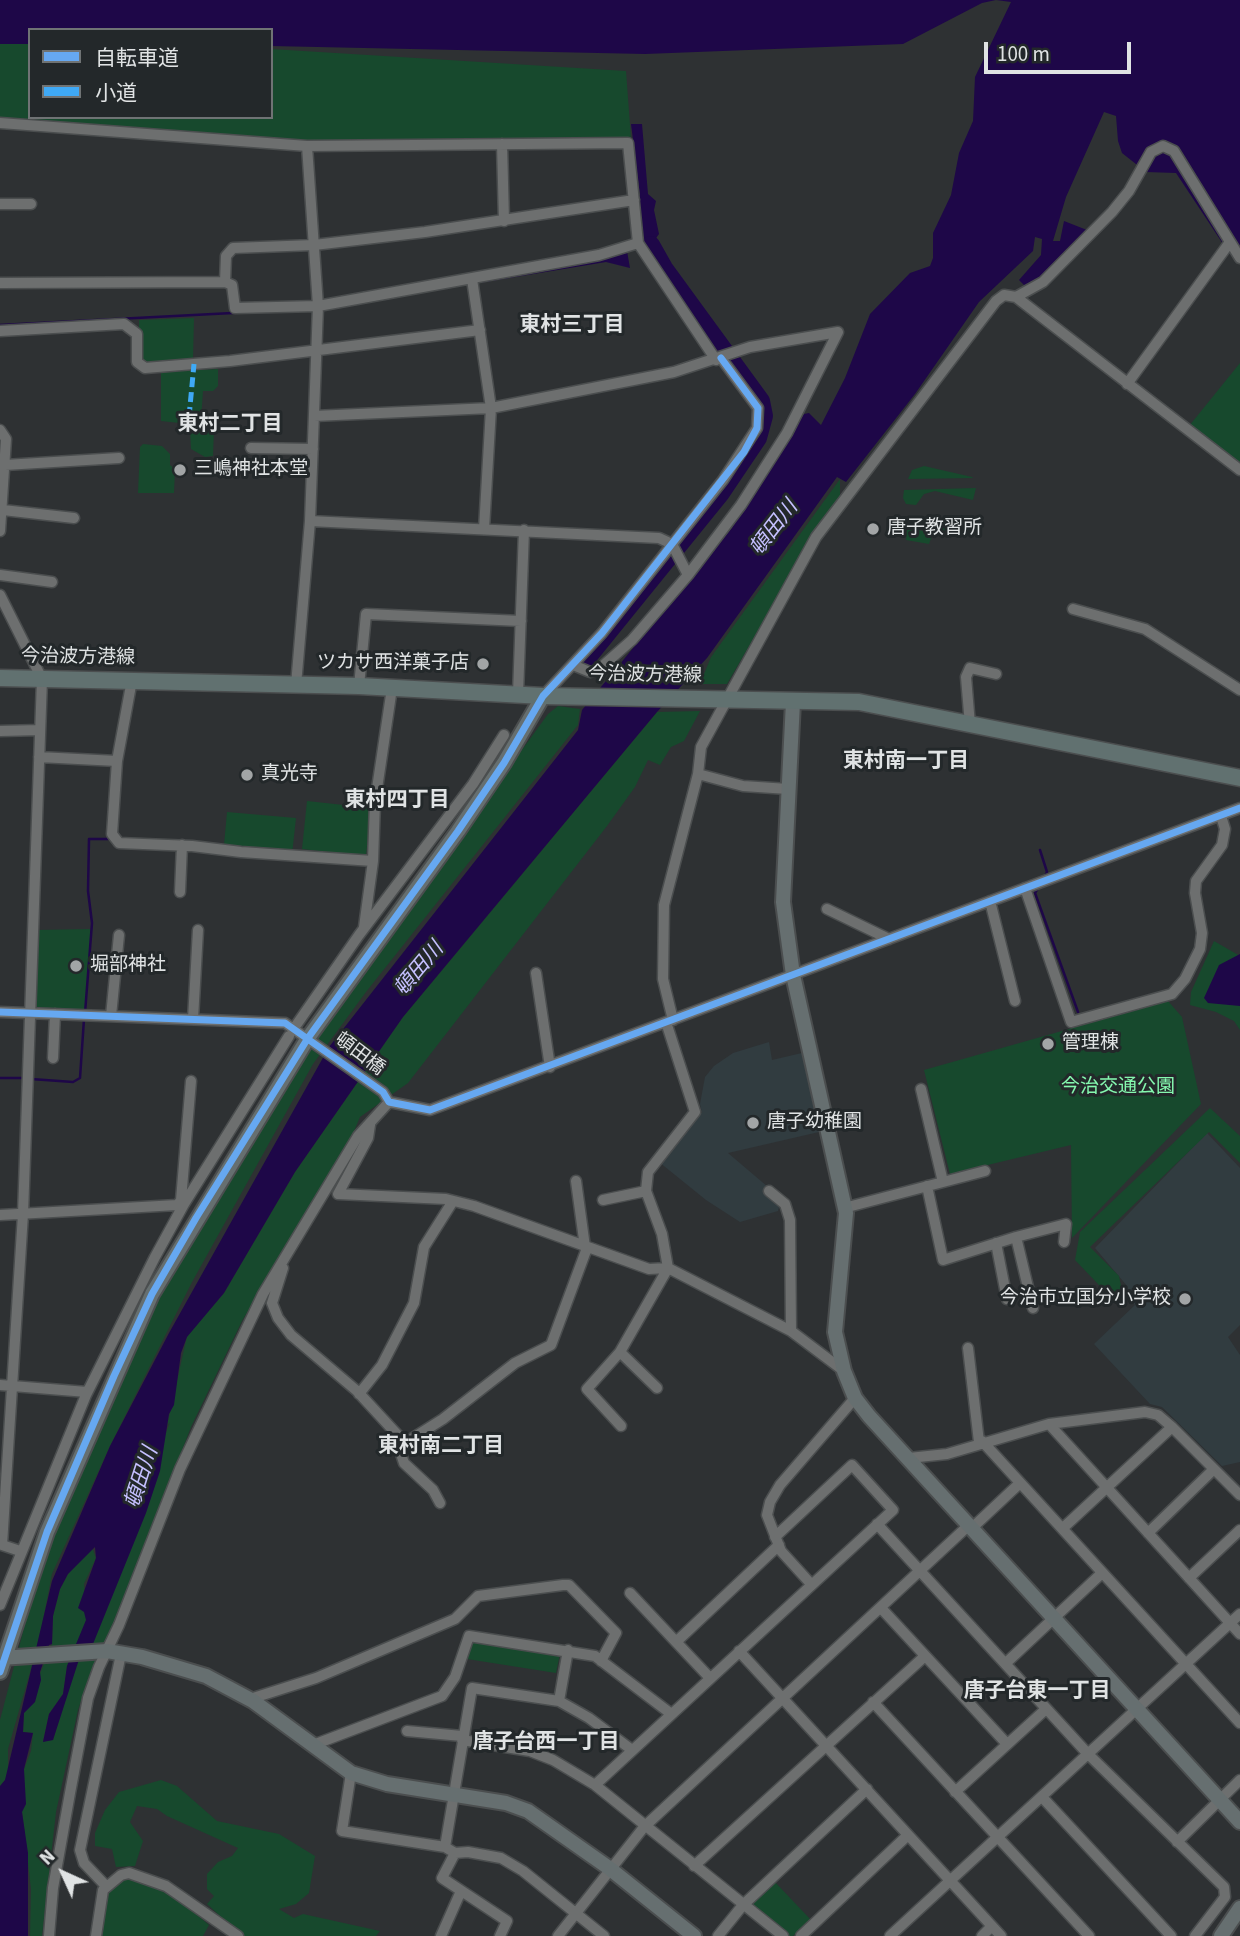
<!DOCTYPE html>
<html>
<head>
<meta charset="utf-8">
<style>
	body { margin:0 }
	#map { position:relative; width:1240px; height:1936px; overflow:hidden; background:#2e3133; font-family:"Source Sans 3","Noto Sans JP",sans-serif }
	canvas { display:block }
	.legend { position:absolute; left:28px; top:28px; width:245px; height:91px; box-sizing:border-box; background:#23282a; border:2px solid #6f7374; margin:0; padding:9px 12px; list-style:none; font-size:21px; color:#e0e3e4 }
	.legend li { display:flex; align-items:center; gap:14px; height:35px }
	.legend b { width:35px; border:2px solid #6f7374 }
	.north { position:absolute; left:28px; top:1838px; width:70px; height:70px; -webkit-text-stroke:5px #23282a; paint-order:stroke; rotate:315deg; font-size:19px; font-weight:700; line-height:28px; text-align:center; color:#e0e3e4 }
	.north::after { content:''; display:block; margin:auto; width:24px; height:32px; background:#e0e3e4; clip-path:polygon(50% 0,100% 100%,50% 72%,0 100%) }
	.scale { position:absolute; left:984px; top:42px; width:147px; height:32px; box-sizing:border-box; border:4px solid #e0e3e4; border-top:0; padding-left:9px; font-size:21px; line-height:24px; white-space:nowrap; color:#e0e3e4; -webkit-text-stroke:5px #23282a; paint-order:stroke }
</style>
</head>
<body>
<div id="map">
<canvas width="1240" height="1936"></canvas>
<ul class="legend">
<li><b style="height:9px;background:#66a8f1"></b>自転車道</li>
<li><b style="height:9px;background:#3fa9f5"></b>小道</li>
</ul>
<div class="north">N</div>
<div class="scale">100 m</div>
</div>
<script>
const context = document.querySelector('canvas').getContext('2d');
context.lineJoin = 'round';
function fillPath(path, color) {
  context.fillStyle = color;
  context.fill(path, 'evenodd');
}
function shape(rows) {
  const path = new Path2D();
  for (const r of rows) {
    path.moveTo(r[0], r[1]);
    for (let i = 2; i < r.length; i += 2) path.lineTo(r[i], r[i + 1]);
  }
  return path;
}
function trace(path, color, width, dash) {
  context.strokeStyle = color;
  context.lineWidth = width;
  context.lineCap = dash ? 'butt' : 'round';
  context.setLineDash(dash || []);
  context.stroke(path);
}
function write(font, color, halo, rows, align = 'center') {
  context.font = font + ' "Source Sans 3","Noto Sans JP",sans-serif';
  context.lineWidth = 6;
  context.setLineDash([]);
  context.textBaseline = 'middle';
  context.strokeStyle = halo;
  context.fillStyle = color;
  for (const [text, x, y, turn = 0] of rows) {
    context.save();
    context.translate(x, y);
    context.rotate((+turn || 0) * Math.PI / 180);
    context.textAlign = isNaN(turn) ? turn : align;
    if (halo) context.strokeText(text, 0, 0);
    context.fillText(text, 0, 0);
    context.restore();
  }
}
fillPath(shape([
	[769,1042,772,1060,802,1053,819,1132,728,1153,768,1187,780,1203,778,1211,740,1222,706,1200,659,1162,696,1114,702,1113,700,1104,705,1077,714,1066,733,1053],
	[1207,1133,1240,1168,1240,1325,1228,1337,1240,1355,1240,1462,1222,1466,1162,1407,1150,1404,1094,1344,1135,1305,1126,1293,1128,1287,1095,1248]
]), '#313c40');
fillPath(shape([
	[0,32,30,34,30,117,271,117,271,49,626,71,631,138,310,142,0,120],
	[194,318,193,360,145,364,139,359,139,320],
	[1240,363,1240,464,1189,426],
	[218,369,218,386,213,391,203,391,201,420,198,425,161,421,161,372],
	[190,429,214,429,213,456,205,457,191,449],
	[143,444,162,446,170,454,170,465,175,469,174,493,138,493,140,447],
	[924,466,972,477,973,478,908,479,912,470],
	[840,479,840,499,803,553,727,684,700,684,711,657],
	[976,488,973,500,935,491,924,494,916,505,906,504,903,498,904,490],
	[928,518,950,522,950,531,934,530,929,544,906,540,907,528,924,531],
	[558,706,580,709,578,725,366,992,313,1064,191,1284,110,1446,52,1574,39,1641,8,1749,8,1776,0,1786,0,1720,35,1586,104,1409,166,1280,333,1010,548,714],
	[700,711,684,741,671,747,660,765,648,760,635,787,607,826,408,1083,360,1117,350,1141,242,1321,191,1427,114,1627,90,1674,78,1710,56,1812,42,1936,30,1936,31,1889,22,1812,24,1769,31,1751,33,1733,23,1732,24,1713,52,1644,53,1616,60,1589,68,1574,92,1547,96,1558,84,1584,87,1620,67,1666,63,1694,49,1714,43,1741,53,1740,69,1682,170,1422,167,1426,187,1336,224,1293,295,1172,403,1017,657,712],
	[307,801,371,808,366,856,302,849],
	[227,812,296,818,292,855,224,845],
	[91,929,85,1012,34,1011,36,930],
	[1214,941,1240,956,1240,1030,1234,1021,1216,1012,1190,1005,1191,992],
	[1168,1001,1182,1017,1201,1104,1072,1238,1071,1145,950,1174,924,1070],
	[1210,1108,1240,1136,1240,1163,1209,1132,1090,1247,1119,1276,1124,1300,1118,1305,1075,1260,1080,1232],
	[472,1640,560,1654,556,1673,467,1659],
	[161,1780,177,1786,217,1821,279,1834,315,1856,309,1893,296,1904,279,1909,294,1918,303,1914,380,1931,376,1936,242,1936,207,1904,214,1896,207,1889,207,1874,218,1862,232,1856,238,1848,167,1816,157,1809,137,1806,130,1822,143,1841,135,1866,116,1867,112,1849,95,1846,95,1833,105,1810,119,1792],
	[128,1876,158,1886,196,1914,209,1925,203,1936,100,1936,105,1895,114,1883],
	[774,1881,811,1920,793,1936,788,1936,747,1905]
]), '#17492d');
fillPath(shape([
	[0,0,996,0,982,3,903,44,645,54,271,46,271,30,30,30,30,44,0,44],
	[996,0,1240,0,1240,262,1229,253,1176,173,1146,172,1122,153,1118,141,1116,116,1104,112,1066,197,1053,241,1060,241,1064,221,1087,230,1036,283,1024,285,1019,280,1041,255,1042,239,1035,237,1033,251,979,302,915,394,846,482,837,477,707,658,657,712,403,1017,295,1172,224,1293,187,1337,181,1353,174,1405,169,1414,160,1471,146,1513,93,1644,84,1644,53,1740,43,1742,49,1714,63,1694,67,1666,86,1620,84,1612,78,1608,96,1558,95,1547,68,1574,60,1589,53,1616,52,1644,49,1645,40,1672,41,1680,35,1702,24,1713,23,1732,33,1733,24,1769,26,1804,22,1812,28,1853,28,1936,0,1936,0,1786,5,1780,52,1581,110,1446,169,1333,329,1047,578,730,582,710,732,528,804,414,809,413,821,425,845,378,870,314,910,273,930,266,933,258,933,233,951,195,959,153,973,121,975,77,1011,2],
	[631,124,642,124,648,194,656,201,654,210,659,234,651,245,641,239,636,196,640,195],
	[627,251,630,268,606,262,352,304],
	[1240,954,1240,1006,1208,1003,1204,998,1219,965]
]), '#1e0748');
trace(shape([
	[0,325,252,312],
	[1040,850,1047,872,1045,876],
	[1038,888,1035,893,1078,1012],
	[85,1013,92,923,88,891,89,839,108,839,108,835],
	[0,1078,25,1078],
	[31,1079,73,1082,80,1078,84,1019]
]), '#1e0748', 2.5);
trace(shape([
	[588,657,721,493,758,438,764,416,761,401,664,268,651,245]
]), '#1e0748', 18);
const street = shape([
	[0,123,307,146,628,143,638,243,716,360],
	[502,144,504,221],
	[0,204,31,204],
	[472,279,491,408,484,529],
	[225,282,226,256,233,248,314,245,425,232,634,200],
	[0,283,225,282,232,285,235,308,318,306,599,255,638,243],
	[1016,297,1043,282,1112,212,1129,191,1151,152,1163,146,1174,151,1240,258],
	[0,331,124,324,137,334,137,362,145,368,230,361,480,330],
	[1127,384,1230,242],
	[314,416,491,408,674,372,750,347,838,332,787,433,741,505,688,575,632,640,598,670,590,672,573,665],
	[0,430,6,439,0,531],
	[251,448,313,449],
	[5,465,119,458],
	[3,510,74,518],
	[310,521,659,538,672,544,688,575],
	[0,575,52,582],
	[0,595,42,679,23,1214,2,1545,20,1551],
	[1073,609,1145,629,1240,690],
	[296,685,310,521,318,306,307,146],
	[359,686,366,614,521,621],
	[518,694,524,530],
	[543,696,602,633,723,480,757,428,758,408,721,358],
	[970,725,966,677,970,668,996,674],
	[0,731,40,730],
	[39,757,117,761,132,680],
	[117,761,112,834,119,843,192,846,241,852,373,861],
	[698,774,743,786,788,789],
	[1025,888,1071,1022,1172,994,1185,979,1200,949,1202,933,1195,893,1196,881,1222,845,1225,829,1221,816],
	[180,892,182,845],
	[990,901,1015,1001],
	[827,909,889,939],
	[364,927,373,861,375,802,392,688],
	[536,973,550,1067],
	[0,1012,285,1023,383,1092,389,1102,430,1110,1240,808],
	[111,1016,119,935],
	[193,1019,198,930],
	[673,1020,663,979,664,905,698,774,701,747,816,537,996,301,1004,295,1016,297,1240,470],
	[297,1024,359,935,473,784,504,735],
	[53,1058,55,1014],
	[921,1089,943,1182],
	[370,1125,368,1138,338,1194,446,1199,474,1206,649,1269,668,1268,791,1331,844,1371],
	[576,1181,585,1247],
	[927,1186,943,1260,1016,1237,1033,1308],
	[769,1191,785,1204,790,1220,791,1331],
	[181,1200,191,1081],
	[603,1200,646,1191],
	[844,1208,985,1171],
	[0,1215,177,1205,185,1196],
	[1016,1237,1066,1224,1064,1242],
	[996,1243,1007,1299],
	[283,1268,272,1303,278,1318,291,1335,357,1391,405,1443,443,1419,515,1363,551,1345,587,1248],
	[968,1348,979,1442],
	[620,1352,657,1388],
	[0,1385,87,1392],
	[359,1394,382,1365,414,1303,424,1247,453,1201],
	[1049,1424,1240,1634],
	[621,1426,587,1389,620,1352,668,1268,662,1234,646,1191,648,1172,695,1112,666,1022],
	[982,1441,1240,1723],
	[405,1443,400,1451,404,1463,433,1490,440,1503],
	[909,1458,947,1454,1049,1424,1145,1412,1158,1415,1172,1427,1240,1495],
	[877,1524,1088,1754,1224,1887,1225,1897,1195,1936],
	[972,1528,1020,1483],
	[1063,1528,1172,1427],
	[1148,1533,1214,1469],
	[1189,1578,1240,1530],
	[811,1584,781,1551,767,1515,770,1502,780,1485,855,1398],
	[630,1593,710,1678],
	[0,1605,86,1395,155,1257,184,1204,289,1036],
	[881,1608,1007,1744],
	[676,1642,779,1545],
	[739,1651,1001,1936],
	[1006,1663,1102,1573],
	[250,1699,316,1678,455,1619,478,1596,563,1585,569,1585,616,1633,601,1661],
	[559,1701,568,1650],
	[873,1702,1089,1936],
	[407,1731,462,1736],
	[462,1740,530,1751,553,1760,595,1785,783,1936],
	[313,1745,442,1696,455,1677,469,1636,595,1656,670,1713],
	[351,1773,342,1831,445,1847,455,1853,468,1852,501,1858,523,1871,604,1936],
	[595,1785,893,1510,852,1465,775,1537],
	[955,1792,1046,1709],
	[1042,1797,1171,1936],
	[1177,1842,1240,1780],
	[445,1847,472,1688,559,1701,589,1718,632,1750],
	[455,1853,442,1878,507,1921,500,1936],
	[694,1866,925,1656],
	[106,1886,84,1863,80,1850,121,1654],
	[49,1936,53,1888,70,1793,88,1698,99,1667,119,1625,180,1469,263,1294,358,1136,389,1102],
	[96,1936,103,1890,121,1875,129,1873,166,1886,238,1936],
	[441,1936,461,1891],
	[558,1936,644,1827,969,1525],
	[718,1936,743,1905,867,1789],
	[801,1936,908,1835],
	[890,1936,1240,1614],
	[982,1936,992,1926]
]);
const secondary = shape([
	[793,702,783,902,793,975,846,1213,835,1332,844,1371,855,1398,869,1416,1240,1822],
	[0,1658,107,1651,142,1657,206,1676,253,1701,351,1773,387,1784,506,1803,528,1811,609,1868,694,1936],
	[0,1672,47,1532,152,1294,308,1038,458,831,504,763,543,696],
	[1221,1936,1240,1908]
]);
const primary = shape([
	[0,678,359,686,543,696,859,702,1240,778]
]);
trace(street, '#4b4e4f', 13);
trace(secondary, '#4b4e4f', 18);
trace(primary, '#4b4e4f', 19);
trace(street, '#6d6f6f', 10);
trace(secondary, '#666f70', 14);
trace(primary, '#617170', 16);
trace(shape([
	[189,417,194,364]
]), '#3fa9f5', 5, [10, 5]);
trace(shape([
	[0,1012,285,1023,383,1092,389,1102,430,1110,1240,808],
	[0,1672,47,1532,114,1376,152,1294,196,1218,308,1038,458,831,504,763,543,696,602,633,744,452,757,428,758,408,721,358]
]), '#66a8f1', 7);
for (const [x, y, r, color] of [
	[180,470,7,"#a2a5a6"],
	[873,529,7,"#a2a5a6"],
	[483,664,7,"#a2a5a6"],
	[247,775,7,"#a2a5a6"],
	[76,966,7,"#a2a5a6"],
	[1048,1044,7,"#a2a5a6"],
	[753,1123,7,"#a2a5a6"],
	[1185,1299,7,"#a2a5a6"]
]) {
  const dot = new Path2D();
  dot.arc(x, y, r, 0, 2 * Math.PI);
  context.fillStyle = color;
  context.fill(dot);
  trace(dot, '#23282a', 2.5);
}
write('19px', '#e0e3e4', '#23282a', [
	["三嶋神社本堂",194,470],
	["唐子教習所",887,529],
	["ツカサ西洋菓子店",469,664,"right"],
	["真光寺",261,775],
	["堀部神社",90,966],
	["管理棟",1062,1044],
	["唐子幼稚園",767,1123],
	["今治市立国分小学校",1171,1299,"right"]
], 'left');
write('19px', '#e0e3e4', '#23282a', [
	["今治波方港線",78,658,1],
	["今治波方港線",645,676,1],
	["頓田橋",359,1055,37]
]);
write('19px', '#85f8af', '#23282a', [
	["今治交通公園",1118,1088]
]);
write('bold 21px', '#e0e3e4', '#23282a', [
	["東村三丁目",572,326],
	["東村二丁目",230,425],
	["東村南一丁目",906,762],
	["東村四丁目",397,801],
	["東村南二丁目",441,1447],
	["唐子台東一丁目",1037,1692],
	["唐子台西一丁目",546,1743]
]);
write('italic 21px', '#c5c0ff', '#23282a', [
	["頓田川",775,529,-52],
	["頓田川",420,970,-50],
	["頓田川",143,1478,-72]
]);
</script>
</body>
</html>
